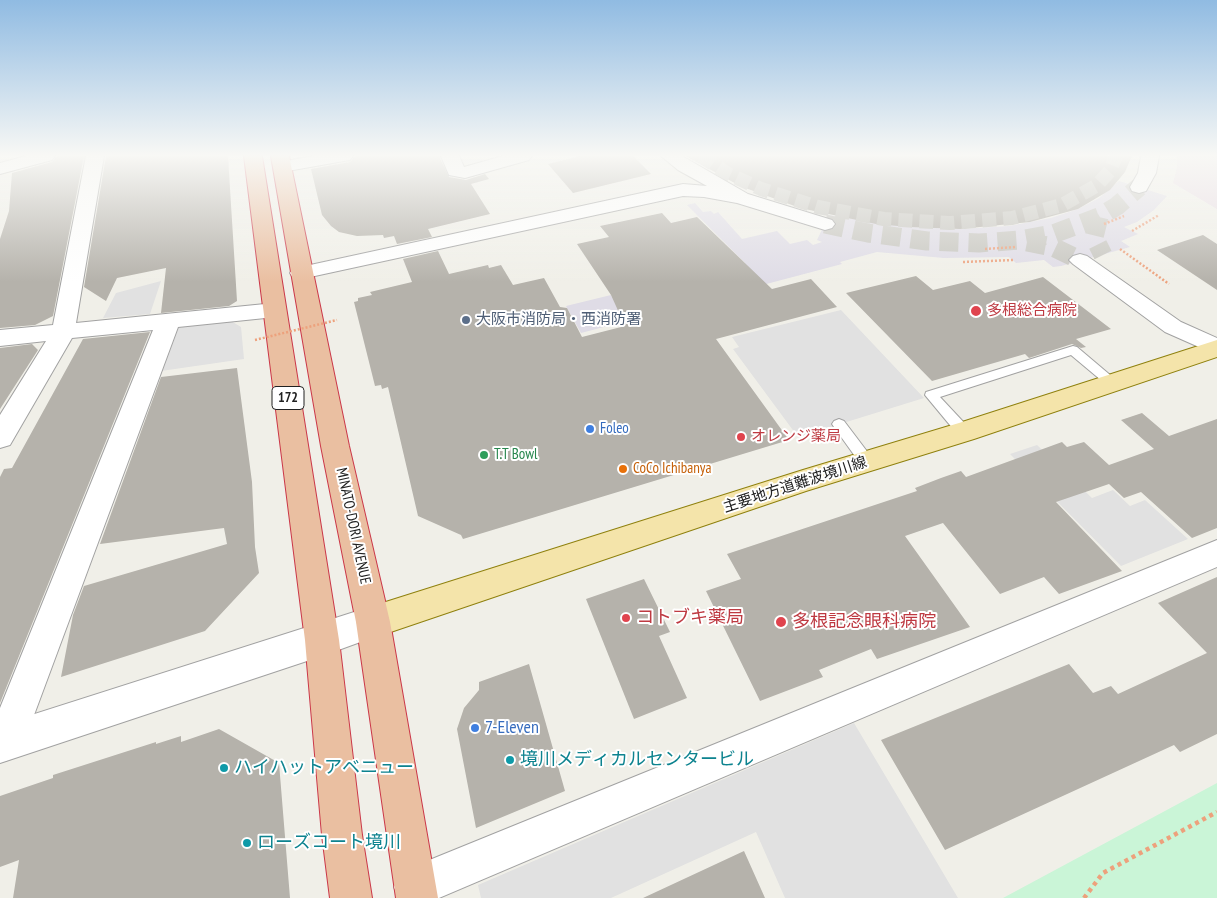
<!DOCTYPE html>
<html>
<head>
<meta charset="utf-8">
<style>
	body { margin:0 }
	canvas { display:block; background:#f0efe8 }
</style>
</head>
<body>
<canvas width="1217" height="898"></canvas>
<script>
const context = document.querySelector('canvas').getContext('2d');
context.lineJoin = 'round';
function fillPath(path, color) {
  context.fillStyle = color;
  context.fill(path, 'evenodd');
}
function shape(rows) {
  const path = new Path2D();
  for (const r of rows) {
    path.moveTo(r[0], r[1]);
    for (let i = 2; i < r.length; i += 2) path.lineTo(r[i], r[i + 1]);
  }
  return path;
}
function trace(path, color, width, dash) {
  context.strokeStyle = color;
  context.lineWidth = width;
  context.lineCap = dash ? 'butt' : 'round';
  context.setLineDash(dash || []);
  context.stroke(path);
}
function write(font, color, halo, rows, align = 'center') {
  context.font = font + ' "PT Sans Narrow","Noto Sans JP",sans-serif';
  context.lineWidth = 4;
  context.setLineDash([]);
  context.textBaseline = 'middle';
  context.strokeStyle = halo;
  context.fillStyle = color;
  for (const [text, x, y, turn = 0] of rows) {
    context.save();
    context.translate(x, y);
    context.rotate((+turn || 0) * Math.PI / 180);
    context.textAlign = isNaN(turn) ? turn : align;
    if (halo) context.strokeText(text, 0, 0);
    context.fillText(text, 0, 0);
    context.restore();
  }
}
fillPath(shape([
	[1177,156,1217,156,1217,209,1173,183,1177,168]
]), '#e8dbe3');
fillPath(shape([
	[1217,783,1217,898,1003,898]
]), '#caf5d7');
fillPath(shape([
	[161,281,150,314,103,318,116,293],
	[841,310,924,398,798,437,733,349,739,347,732,337],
	[231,321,241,327,244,359,161,371,175,328],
	[1037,445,1092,498,1113,490,1130,506,1145,500,1188,539,1121,566,1010,454],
	[854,723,958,898,785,898,756,832,611,898,481,898,478,885]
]), '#e1e1e1');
fillPath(shape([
	[1119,181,1167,196,1154,210,1137,222,1124,227,1138,234,1121,241,1130,247,1061,266,1053,267,1044,260,1016,263,1009,257,944,258,877,252,840,262,842,264,581,333,566,306,611,295,612,297,745,263,687,205,695,203,703,212,711,211,714,214,718,212,742,239,777,231,790,244,807,240,813,245,822,242,817,240,829,215,909,227,960,229,1009,226,1051,218,1078,209,1099,198]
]), '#dfdce6');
fillPath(shape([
	[57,156,84,156,53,316,35,325,0,328,0,239,9,211,12,173,52,162],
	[106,156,228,156,237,301,229,306,161,313,166,268,117,278,106,301,84,287],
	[355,156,439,156,449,177,466,180,485,174,489,179,471,184,490,214,428,229,432,237,397,244,394,236,384,238,383,235,357,236,339,232,331,226,322,215,311,169,350,162],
	[580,156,633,156,651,174,573,193,548,164],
	[686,156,1132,156,1125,172,1110,190,1078,209,1030,222,960,229,909,227,876,224,800,208,740,186],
	[662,213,671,223,697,217,772,289,811,279,837,307,716,339,789,440,463,539,461,535,418,516,388,387,382,389,381,385,375,386,354,302,358,301,358,298,372,295,370,292,412,282,403,259,438,251,449,274,488,265,489,268,501,265,513,285,544,278,560,307,567,308,582,337,625,326,611,295,577,244,609,237,600,226],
	[1203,235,1217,244,1217,290,1157,250],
	[916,276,933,290,970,281,985,293,1043,277,1111,329,1076,339,1086,347,1081,348,1072,344,1029,358,1025,354,932,381,846,293],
	[150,332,0,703,0,477,4,469,12,468,83,339],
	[32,344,38,350,0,409,0,348],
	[237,368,252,482,255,547,259,573,205,631,61,677,73,615,84,586,227,544,224,528,100,544,161,377],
	[1142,413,1169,436,1217,419,1217,528,1192,538,1141,492,1124,498,1109,484,1056,502,1122,571,1059,594,1044,577,1000,594,943,523,905,536,970,627,877,659,871,649,819,670,823,677,760,701,706,591,741,579,727,554,917,491,915,488,941,478,961,471,966,477,1062,442,1067,447,1084,442,1109,465,1154,449,1121,420],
	[1217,577,1217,734,1180,752,1174,745,945,850,881,740,1069,664,1093,693,1111,686,1118,694,1207,653,1158,603],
	[644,579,670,632,659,636,687,698,634,719,586,599],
	[529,664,565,791,476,828,457,729,464,708,479,690,479,682],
	[219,729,279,763,290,898,13,898,19,860,0,867,0,796,53,778,53,775,156,742,156,744,181,736,181,742],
	[744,851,765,898,643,898]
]), '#b5b2ab');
trace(shape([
	[701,156,728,174,761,189,818,207,884,219,950,223,1012,218,1062,205,1096,186,1110,171,1116,156]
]), '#c7c6c0', 14, [14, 7]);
trace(shape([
	[1099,217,1094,237,1103,255],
	[825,224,868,233,927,241,979,243,1020,240,1053,234,1099,217,1117,206,1139,187],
	[1027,242,1053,247,1080,260]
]), '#c7c6c0', 19, [19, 10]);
const service = shape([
	[1073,346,1077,347,1116,380,1118,383,1116,386,1108,386,1071,355,940,397,969,428,971,432,969,436,964,437,959,436,925,395,926,392,1073,346],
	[839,419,844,421,872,458,874,462,872,466,867,467,862,466,834,427,832,424,834,421,839,419]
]);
const minor = shape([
	[86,156,104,156,76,323,275,303,283,305,286,310,283,315,275,317,178,327,24,742,18,755,5,761,0,759,0,708,153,330,72,338,10,445,0,448,0,415,46,341,0,346,0,330,53,325,86,156],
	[1217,540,1217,567,439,898,398,898,394,887,400,872,1217,540]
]);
const tertiary = shape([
	[26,156,55,156,52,160,0,174,0,163,26,156],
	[313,156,353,156,350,160,344,161,282,172,276,171,273,167,276,163,313,156],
	[441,156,459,156,464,167,503,156,532,156,529,160,465,178,449,175,441,156],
	[661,156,682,156,748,194,832,220,835,224,832,228,825,230,737,203,704,197,683,196,301,279,293,278,290,273,293,268,301,267,683,184,707,186,678,170,661,156],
	[1141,156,1159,156,1156,173,1146,191,1139,193,1132,191,1130,187,1138,173,1141,156],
	[1080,254,1087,256,1181,322,1217,338,1217,355,1165,332,1073,264,1069,260,1073,256,1080,254],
	[373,606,385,611,390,622,385,633,322,656,0,763,0,725,373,606]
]);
const primary = shape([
	[1217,340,1217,357,974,439,806,491,373,638,361,633,356,622,361,611,373,606,803,470,959,423,1217,340]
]);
const trunk = shape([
	[244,156,262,156,339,640,362,835,372,898,330,898,322,835,305,640,244,156],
	[271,156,289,156,349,446,390,622,438,898,396,898,356,622,321,446,271,156]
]);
trace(service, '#a2a2a2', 2);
trace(minor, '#a2a2a2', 2);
trace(tertiary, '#a2a2a2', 2);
trace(primary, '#8f810e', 2);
trace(trunk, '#cb3849', 2);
trace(shape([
	[1104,224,1124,216],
	[1132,231,1159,215],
	[985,249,1016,247],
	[1120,249,1169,284],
	[963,262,1013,260]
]), '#eda17c', 2.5, [2, 2]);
trace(shape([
	[1084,898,1103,873,1217,812]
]), '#eda17c', 4.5, [4, 4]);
fillPath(service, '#fff');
fillPath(minor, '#fff');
fillPath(tertiary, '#fff');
fillPath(primary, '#f4e4aa');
fillPath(trunk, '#eabfa1');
trace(shape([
	[255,340,337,320]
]), '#eda17c', 2.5, [2, 2]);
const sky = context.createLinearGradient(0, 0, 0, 282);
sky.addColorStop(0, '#90bbe2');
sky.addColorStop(0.55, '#f8f8f5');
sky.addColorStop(1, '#f8f8f500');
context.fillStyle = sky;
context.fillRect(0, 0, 1217, 282);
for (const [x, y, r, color] of [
	[976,311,6,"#e0444e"],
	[466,320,5,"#5c6f8a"],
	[590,429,5,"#3f7fe0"],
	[741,437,5,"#e0444e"],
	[484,455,5,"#2e9e5b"],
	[623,469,5,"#e8710a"],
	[626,618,5,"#e0444e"],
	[781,622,6,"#e0444e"],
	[475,728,5,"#3f7fe0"],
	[510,760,5,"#0f9aa8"],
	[224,768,5,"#0f9aa8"],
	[247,843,5,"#0f9aa8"]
]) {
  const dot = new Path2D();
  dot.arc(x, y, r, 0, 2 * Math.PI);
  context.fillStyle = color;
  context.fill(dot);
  trace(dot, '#fff', 2);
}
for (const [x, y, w] of [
	[288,398,32]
]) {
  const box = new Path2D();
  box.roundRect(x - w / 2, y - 11.5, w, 23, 4);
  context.fillStyle = '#fff';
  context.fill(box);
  trace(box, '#212121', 1);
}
write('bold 14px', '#212121', null, [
	["172",288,398]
]);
write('15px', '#be3a42', '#fff', [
	["多根総合病院",987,311],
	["オレンジ薬局",751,437]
], 'left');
write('15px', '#4e5e75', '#fff', [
	["大阪市消防局・西消防署",476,320]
], 'left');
write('15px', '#366cbe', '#fff', [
	["Foleo",600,429]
], 'left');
write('15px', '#27864d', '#fff', [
	["T.T Bowl",494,455]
], 'left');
write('15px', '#c56008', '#fff', [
	["CoCo Ichibanya",633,469]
], 'left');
write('15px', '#212121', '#fff', [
	["主要地方道難波境川線",795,485,-18],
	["MINATO-DORI AVENUE",353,526,78]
]);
write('18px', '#be3a42', '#fff', [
	["コトブキ薬局",636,618],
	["多根記念眼科病院",792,622]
], 'left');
write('18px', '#366cbe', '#fff', [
	["7-Eleven",485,728]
], 'left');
write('18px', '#0d838f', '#fff', [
	["境川メディカルセンタービル",520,760],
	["ハイハットアベニュー",234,768],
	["ローズコート境川",257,843]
], 'left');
</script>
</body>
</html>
